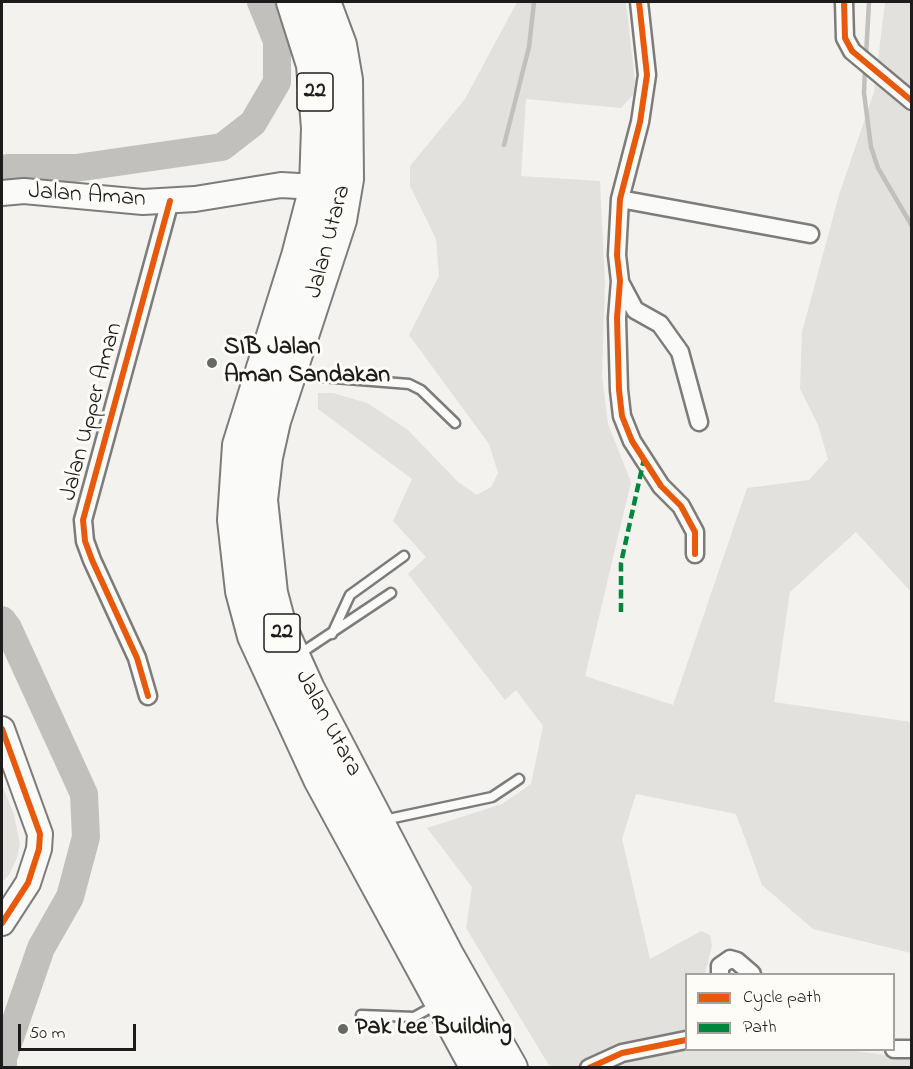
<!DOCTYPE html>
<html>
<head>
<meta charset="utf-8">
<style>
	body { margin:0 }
	#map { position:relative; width:913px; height:1069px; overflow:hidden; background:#f3f2ef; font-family:"Indie Flower",sans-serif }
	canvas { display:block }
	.frame { position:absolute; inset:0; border:3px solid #1c1c1c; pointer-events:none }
	.legend { position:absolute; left:685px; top:973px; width:210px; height:78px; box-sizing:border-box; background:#fdfcf7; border:2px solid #a3a29f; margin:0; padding:8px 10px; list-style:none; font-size:18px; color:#1c1c1c }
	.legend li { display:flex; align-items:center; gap:12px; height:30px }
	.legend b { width:30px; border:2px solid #a3a29f }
	.scale { position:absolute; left:18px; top:1024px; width:118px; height:27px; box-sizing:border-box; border:3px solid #1c1c1c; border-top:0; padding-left:8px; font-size:18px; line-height:21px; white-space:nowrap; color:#1c1c1c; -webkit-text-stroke:4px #fdfcf7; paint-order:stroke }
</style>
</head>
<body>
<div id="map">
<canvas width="913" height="1069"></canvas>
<div class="frame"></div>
<ul class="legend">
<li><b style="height:8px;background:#e8590c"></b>Cycle path</li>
<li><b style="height:8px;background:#00873e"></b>Path</li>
</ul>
<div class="scale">50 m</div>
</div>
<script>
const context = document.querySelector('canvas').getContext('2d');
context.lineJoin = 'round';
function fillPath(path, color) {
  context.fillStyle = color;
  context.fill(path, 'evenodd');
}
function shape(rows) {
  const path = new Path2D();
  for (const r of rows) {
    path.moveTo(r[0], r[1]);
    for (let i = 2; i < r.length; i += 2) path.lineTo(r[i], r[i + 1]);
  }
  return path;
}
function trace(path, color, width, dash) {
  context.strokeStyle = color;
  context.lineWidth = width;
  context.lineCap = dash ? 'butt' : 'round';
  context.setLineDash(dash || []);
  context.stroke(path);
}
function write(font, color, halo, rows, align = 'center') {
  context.font = font + ' "Indie Flower",sans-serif';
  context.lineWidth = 6;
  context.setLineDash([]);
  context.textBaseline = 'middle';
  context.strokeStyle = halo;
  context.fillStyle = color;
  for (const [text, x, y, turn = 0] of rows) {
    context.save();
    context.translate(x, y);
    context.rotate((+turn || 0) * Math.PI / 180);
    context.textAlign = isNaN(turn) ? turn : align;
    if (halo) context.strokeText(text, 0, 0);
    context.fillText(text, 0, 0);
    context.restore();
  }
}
fillPath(shape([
	[517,2,626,2,635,82,633,95,621,108,526,99,521,176,600,181,605,284,602,375,608,424,631,482,585,676,673,705,747,488,809,480,828,459,818,425,800,389,802,332,839,195,874,92,885,2,911,2,911,592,856,532,790,592,774,702,911,722,911,953,813,929,762,885,736,814,636,794,622,839,650,959,701,931,710,935,712,946,705,974,686,974,686,1050,855,1051,911,1058,911,1067,550,1067,466,928,472,887,427,828,502,804,531,784,543,726,516,690,505,700,408,574,426,557,393,521,412,479,318,409,318,393,333,393,367,403,408,430,458,482,477,495,491,487,498,473,489,444,409,335,439,276,436,239,410,186,410,166,465,99],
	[2,784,14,815,20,844,17,858,9,875,2,882]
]), '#e2e1dd');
trace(shape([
	[866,56,869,2],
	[865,68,864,93,871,147,878,168,912,226],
	[504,145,529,47,534,2]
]), '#c1c0bc', 4.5);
trace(shape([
	[2,177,8,168,76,168,222,147,253,123,277,82,277,41,261,2],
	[2,620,8,628,84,794,86,837,70,897,41,948,3,1058,3,1068]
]), '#c1c0bc', 28);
const lane = shape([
	[297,375,409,384,421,390,455,423],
	[332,634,350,595,404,556],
	[298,655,391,593],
	[384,820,492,797,519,779],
	[361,1015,414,1017,436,1005]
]);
const street = shape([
	[639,2,647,75,640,122,620,199,617,255,620,281,617,318,619,390,622,416,632,441,661,486,681,506,695,532,695,554],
	[844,2,845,38,852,51,912,101],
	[620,199,810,234],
	[620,282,635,310,660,324,680,352,699,422],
	[148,696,137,658,92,560,85,541,83,520,170,201],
	[720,974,720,966,730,959,737,961,752,974],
	[894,1049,912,1049],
	[589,1068,622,1053,686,1040]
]);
const secondary = shape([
	[2,193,24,191,143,202,195,199,281,185,316,187],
	[2,729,40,834,39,849,28,883,2,923]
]);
const highway = shape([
	[293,2,313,65,318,128,316,187,298,256,239,445,234,520,242,591,254,636,320,779,477,1068],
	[324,2,340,45,346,80,347,179,340,220,274,421,266,457,261,500,271,593,280,627,308,689,447,955,511,1068]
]);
trace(lane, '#7d7c7b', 13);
trace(street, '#7d7c7b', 21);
trace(secondary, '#7d7c7b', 28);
trace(highway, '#7d7c7b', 36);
trace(lane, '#fafaf8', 8);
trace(street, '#fafaf8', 16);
trace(secondary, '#fafaf8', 24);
trace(highway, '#fafaf8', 32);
trace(shape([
	[621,612,621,563,644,459]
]), '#00873e', 4.5, [9, 4.5]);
trace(shape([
	[639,2,647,75,640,122,620,199,617,255,620,281,617,318,619,390,622,416,632,441,661,486,681,506,695,532,695,554],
	[844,2,845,38,852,51,912,101],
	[148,696,137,658,92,560,85,541,83,520,170,201],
	[2,729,40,834,39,849,28,883,2,923],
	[589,1068,622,1053,686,1040]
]), '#e8590c', 6);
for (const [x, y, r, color] of [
	[212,363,6,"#676766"],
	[343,1029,6,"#676766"]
]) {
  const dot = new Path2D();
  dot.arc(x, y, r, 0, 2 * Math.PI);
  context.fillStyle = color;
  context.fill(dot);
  trace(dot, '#fdfcf7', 2);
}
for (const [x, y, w] of [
	[315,92,36],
	[282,633,36]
]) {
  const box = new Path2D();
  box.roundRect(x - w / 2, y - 19, w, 38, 4.5);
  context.fillStyle = '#fdfcf7';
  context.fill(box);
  trace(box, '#1c1c1c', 1.5);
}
write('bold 22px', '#1c1c1c', null, [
	["22",315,92],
	["22",282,633]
]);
write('24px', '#1c1c1c', '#fdfcf7', [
	["Jalan Aman",87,197,4],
	["Jalan Utara",330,242,-75],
	["Jalan Upper Aman",93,412,-75],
	["Jalan Utara",327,724,62]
]);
write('bold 24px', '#1c1c1c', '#fdfcf7', [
	["SIB Jalan",224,349],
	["Aman Sandakan",224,377],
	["Pak Lee Building",355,1029]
], 'left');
</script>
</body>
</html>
